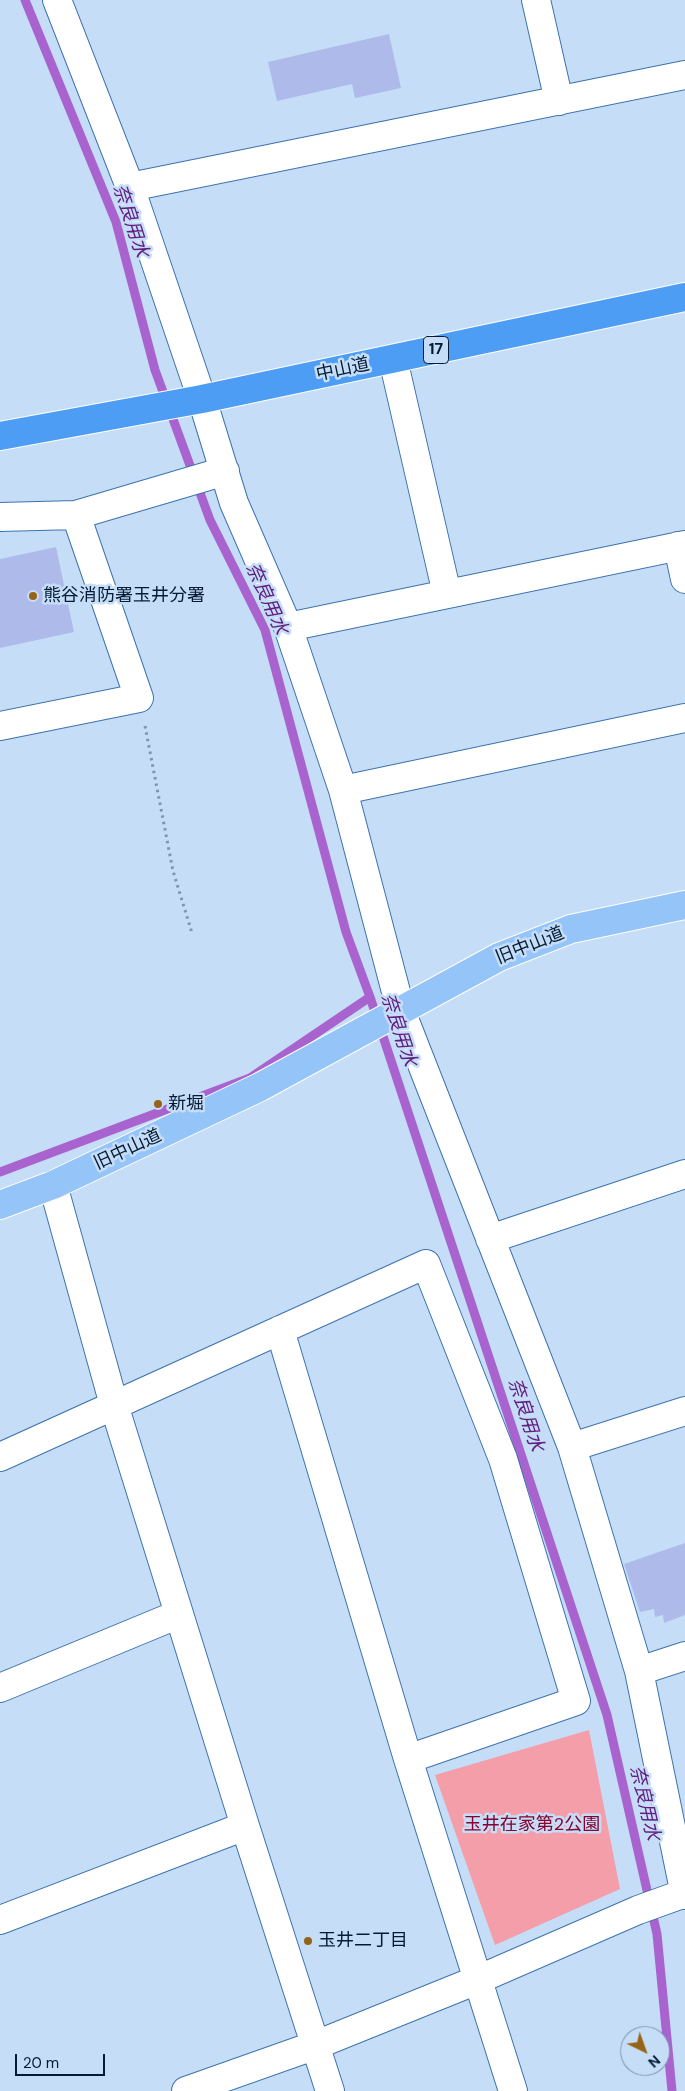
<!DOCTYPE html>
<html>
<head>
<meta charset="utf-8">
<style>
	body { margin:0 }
	#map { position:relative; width:685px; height:2091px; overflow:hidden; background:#c6ddf7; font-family:"DM Sans",sans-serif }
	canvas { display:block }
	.north { position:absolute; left:620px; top:2026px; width:50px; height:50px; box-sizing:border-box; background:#c6ddf7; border:1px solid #798fa9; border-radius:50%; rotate:138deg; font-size:14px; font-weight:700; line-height:20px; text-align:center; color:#051b33 }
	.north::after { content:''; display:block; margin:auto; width:18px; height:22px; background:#966416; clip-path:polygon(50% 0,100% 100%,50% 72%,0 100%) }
	.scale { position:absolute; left:15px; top:2054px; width:90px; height:22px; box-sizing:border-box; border:2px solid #051b33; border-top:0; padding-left:6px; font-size:15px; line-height:18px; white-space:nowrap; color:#051b33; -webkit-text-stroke:4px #c6ddf7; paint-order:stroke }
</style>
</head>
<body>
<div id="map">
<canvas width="685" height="2091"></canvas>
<div class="north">N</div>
<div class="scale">20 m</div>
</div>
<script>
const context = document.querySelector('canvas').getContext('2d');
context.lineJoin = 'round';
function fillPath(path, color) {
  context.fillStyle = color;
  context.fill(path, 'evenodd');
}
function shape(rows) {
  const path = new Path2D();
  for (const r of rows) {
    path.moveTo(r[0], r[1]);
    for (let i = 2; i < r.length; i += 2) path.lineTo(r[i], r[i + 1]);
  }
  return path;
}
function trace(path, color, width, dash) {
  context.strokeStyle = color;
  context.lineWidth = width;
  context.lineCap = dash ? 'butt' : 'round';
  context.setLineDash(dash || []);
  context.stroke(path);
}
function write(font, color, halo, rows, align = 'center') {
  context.font = font + ' "DM Sans","Noto Sans JP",sans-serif';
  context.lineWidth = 5;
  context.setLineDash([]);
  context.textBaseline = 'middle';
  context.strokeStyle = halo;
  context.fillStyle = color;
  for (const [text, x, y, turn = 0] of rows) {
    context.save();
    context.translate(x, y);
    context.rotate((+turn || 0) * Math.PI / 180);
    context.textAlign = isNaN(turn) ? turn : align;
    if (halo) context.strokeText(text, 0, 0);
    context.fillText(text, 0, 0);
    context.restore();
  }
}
fillPath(shape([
	[589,1730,620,1889,495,1945,435,1775]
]), '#f39ea8');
trace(shape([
	[25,0,116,222,155,370,210,520,265,630,346,932,370,997,607,1715,657,1934,672,2091],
	[0,1172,250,1078,370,997]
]), '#a863cf', 9);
fillPath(shape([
	[389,34,401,88,355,98,352,84,277,101,268,62],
	[56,547,74,632,0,648,0,559],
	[685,1543,685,1615,664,1623,663,1615,655,1617,654,1609,640,1612,624,1564]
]), '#aebbea');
const minor = shape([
	[57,0,130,187,202,399,234,503,288,627,343,790,401,1011,572,1447,639,1671,685,1895],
	[536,0,559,101],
	[130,187,685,75],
	[393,359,447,594],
	[0,517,76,515,225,471],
	[678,546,685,579],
	[288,627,685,545],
	[0,726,139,698,76,515],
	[343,790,685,718],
	[53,1185,114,1405,245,1826,330,2091],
	[490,1239,685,1174],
	[280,1330,408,1759,513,2091],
	[572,1447,685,1411],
	[0,1457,426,1264,503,1459,576,1701,408,1759],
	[639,1671,685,1656],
	[0,1688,179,1614],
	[0,1920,245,1826],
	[186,2091,316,2045,477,1980,638,1910,685,1893]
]);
const major = shape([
	[0,1205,53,1185,260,1087,499,957,571,929,685,905]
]);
const highway = shape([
	[0,436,202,399,685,297]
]);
trace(minor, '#3d73ad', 30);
trace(major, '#fff', 30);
trace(highway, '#fff', 30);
trace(shape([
	[145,726,173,871,192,933]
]), '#7f95ae', 3, [2.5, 4]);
trace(minor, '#fff', 28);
trace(major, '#94c4f8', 28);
trace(highway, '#4c9df3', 28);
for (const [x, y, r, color] of [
	[33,596,5,"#966416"],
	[158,1104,5,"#966416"],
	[308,1941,5,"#966416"]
]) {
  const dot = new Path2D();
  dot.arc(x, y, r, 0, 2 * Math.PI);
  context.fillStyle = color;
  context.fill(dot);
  trace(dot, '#c6ddf7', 2);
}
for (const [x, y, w] of [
	[436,350,25]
]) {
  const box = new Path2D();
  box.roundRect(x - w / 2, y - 13.5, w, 27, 4);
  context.fillStyle = '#c6ddf7';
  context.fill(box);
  trace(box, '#051b33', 1);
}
write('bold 16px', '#051b33', null, [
	["17",436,350]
]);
write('18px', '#051b33', '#c6ddf7', [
	["中山道",343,370,-12],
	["旧中山道",530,946,-22],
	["旧中山道",128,1150,-25]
]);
write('18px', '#051b33', '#c6ddf7', [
	["熊谷消防署玉井分署",43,596],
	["新堀",168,1104],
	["玉井二丁目",318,1941]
], 'left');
write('18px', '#87002f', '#c6ddf7', [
	["玉井在家第2公園",532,1825]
]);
write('italic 19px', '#611f82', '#c6ddf7', [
	["奈良用水",130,221,72],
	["奈良用水",266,599,66],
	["奈良用水",398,1030,72],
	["奈良用水",525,1415,72],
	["奈良用水",644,1803,77]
]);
</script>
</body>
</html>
